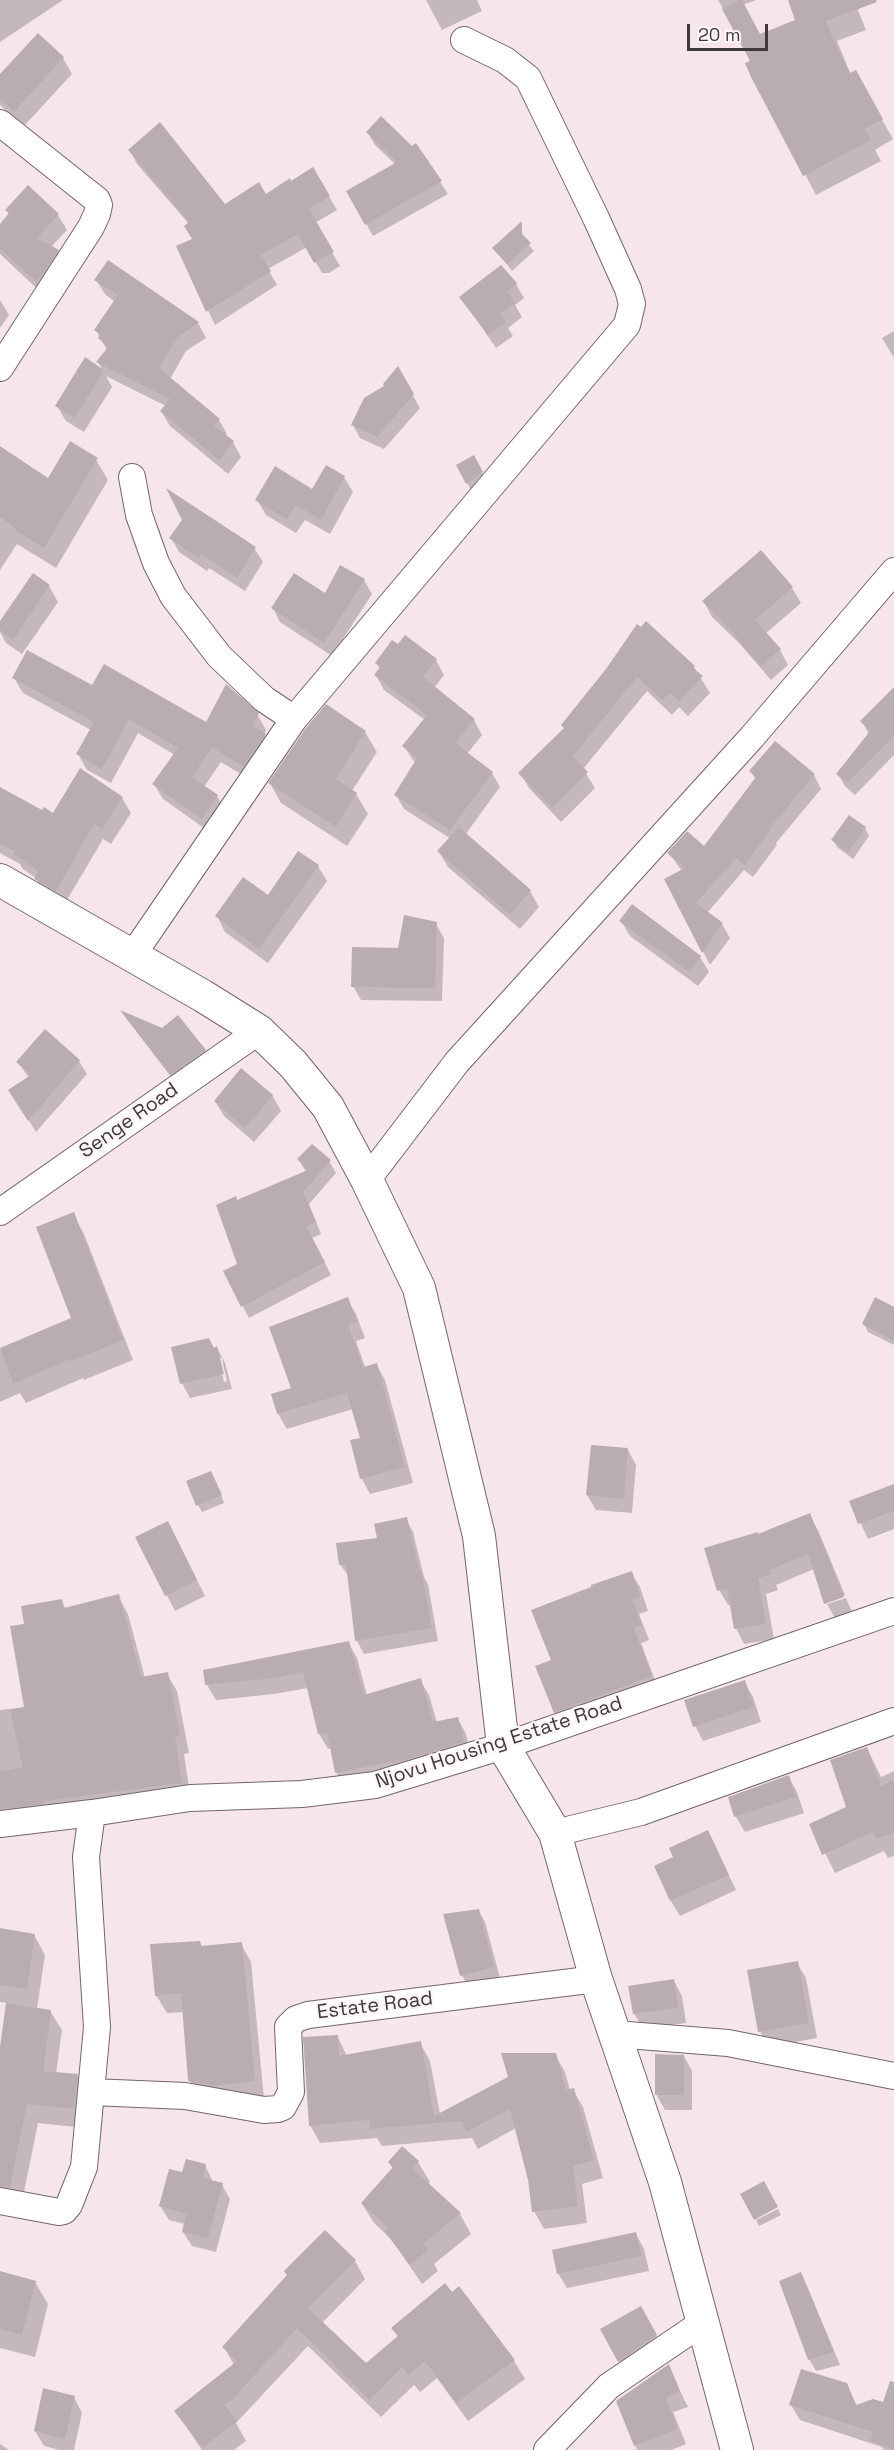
<!DOCTYPE html>
<html>
<head>
<meta charset="utf-8">
<style>
	body { margin:0 }
	#map { position:relative; width:894px; height:2450px; overflow:hidden; background:#f7e6e9; font-family:"Space Grotesk",sans-serif }
	canvas { display:block }
	.scale { position:absolute; left:687px; top:24px; width:81px; height:27px; box-sizing:border-box; border:3px solid #3f393a; border-top:0; padding-left:8px; font-size:18px; line-height:21px; white-space:nowrap; color:#3f393a; -webkit-text-stroke:4px #fdf6f7; paint-order:stroke }
</style>
</head>
<body>
<div id="map">
<canvas width="894" height="2450"></canvas>
<div class="scale">20 m</div>
</div>
<script>
const context = document.querySelector('canvas').getContext('2d');
context.lineJoin = 'round';
function fillPath(path, color) {
  context.fillStyle = color;
  context.fill(path, 'evenodd');
}
function shape(rows) {
  const path = new Path2D();
  for (const r of rows) {
    path.moveTo(r[0], r[1]);
    for (let i = 2; i < r.length; i += 2) path.lineTo(r[i], r[i + 1]);
  }
  return path;
}
function trace(path, color, width, dash) {
  context.strokeStyle = color;
  context.lineWidth = width;
  context.lineCap = dash ? 'butt' : 'round';
  context.setLineDash(dash || []);
  context.stroke(path);
}
function write(font, color, halo, rows, align = 'center') {
  context.font = font + ' "Space Grotesk",sans-serif';
  context.lineWidth = 4.5;
  context.setLineDash([]);
  context.textBaseline = 'middle';
  context.strokeStyle = halo;
  context.fillStyle = color;
  for (const [text, x, y, turn = 0] of rows) {
    context.save();
    context.translate(x, y);
    context.rotate((+turn || 0) * Math.PI / 180);
    context.textAlign = isNaN(turn) ? turn : align;
    if (halo) context.strokeText(text, 0, 0);
    context.fillText(text, 0, 0);
    context.restore();
  }
}
fillPath(shape([
	[0,0,63,0,0,42],
	[426,0,477,0,482,11,442,30],
	[718,0,756,0,743,5,760,35,797,20,790,0,854,0,866,30,837,41,851,75,855,72,893,139,875,150,881,161,816,195,751,73,752,61],
	[38,35,63,58,72,74,24,126,0,105,0,76],
	[368,133,412,148,416,145,448,194,373,236,348,192,396,165,375,145],
	[130,150,225,206,266,196,313,169,337,210,315,223,340,266,329,273,322,273,307,247,268,269,277,285,215,325,178,247,194,240,189,224,137,164],
	[7,211,58,215,67,230,51,247,57,251,66,266,46,297,0,254,0,226,10,215],
	[516,229,534,251,512,271,494,248],
	[108,262,198,323,206,338,186,351,170,379,219,420,227,434,225,436,233,442,241,457,228,474,170,426,161,411,166,406,106,376,112,387,84,432,66,421,57,406,86,359,104,372,98,362,107,350,96,330,115,302,105,294,96,280],
	[516,284,524,298,515,305,522,317,508,328,513,336,496,348,461,297],
	[0,300,9,315,0,328],
	[894,331,894,358,882,338],
	[398,369,420,408,384,449,360,438,353,425],
	[0,448,48,480,96,460,108,480,56,568,17,544,0,570],
	[474,457,486,480,471,490,458,465],
	[344,477,353,492,330,534,305,520,296,533,266,515,257,500,313,491],
	[171,538,254,548,263,562,245,591,209,568,207,571,179,552],
	[761,552,792,588,801,603,765,634,780,650,788,665,771,680,739,643,712,617,704,602],
	[33,575,49,586,58,602,22,654,6,643,0,632,0,623],
	[364,580,372,594,332,656,280,622,273,608,326,595],
	[436,660,444,675,434,688,474,720,482,735,467,754,492,773,500,787,465,835,530,891,539,907,520,929,448,867,439,852,451,839,404,809,396,795,415,763,404,746,425,720,384,690,376,675,380,670,377,663],
	[694,667,710,693,688,716,679,707,672,715,647,691,583,769,595,788,561,822,529,788,520,773,565,730,562,725,608,670],
	[14,678,92,687,207,724,257,714,266,730,264,735,273,750,252,781,221,762,204,787,217,796,226,811,211,833,163,799,154,784,175,755,138,733,111,783,87,770,78,754,91,730,23,693],
	[894,698,894,755,855,795,845,786,838,774,869,734,862,721],
	[365,732,377,752,352,791,356,794,368,814,347,846,281,803,270,783],
	[751,772,814,775,821,789,776,843,777,845,753,877,744,870,707,913,722,924,730,938,710,965,666,880,682,871,669,853,704,848,756,780],
	[0,789,42,812,53,815,122,798,131,813,111,844,103,839,64,905,44,894,36,878,23,869,20,864,0,853],
	[849,818,865,828,869,836,853,859,837,847,833,840],
	[299,853,318,866,327,881,268,963,225,932,217,916,268,897],
	[621,921,700,957,709,972,698,986,630,936],
	[436,924,444,938,442,1001,361,1000,353,986],
	[123,1014,205,1051,212,1064,179,1087],
	[79,1061,87,1074,36,1132,18,1103,29,1078,18,1062],
	[272,1095,281,1111,254,1142,224,1116,215,1101],
	[299,1160,329,1161,336,1173,309,1204,321,1234,312,1238,331,1275,249,1318,225,1272,239,1264,237,1201,306,1172],
	[73,1214,84,1234,133,1360,84,1380,83,1378,26,1403,20,1393,0,1402,0,1350,73,1319],
	[347,1299,356,1314,365,1338,356,1341,365,1367,376,1364,385,1380,413,1483,370,1494,362,1479,351,1441,362,1439,353,1409,287,1429,278,1414,272,1395,293,1389],
	[894,1309,894,1345,868,1332,864,1324],
	[217,1348,225,1363,232,1389,190,1398,182,1383],
	[218,1355,222,1359,227,1381,224,1382],
	[628,1450,636,1465,632,1513,596,1510,587,1495],
	[215,1480,224,1503,202,1512,198,1505],
	[894,1486,894,1529,868,1539,851,1502],
	[809,1515,818,1530,845,1595,826,1601,826,1604,814,1569,776,1585,778,1590,766,1594,774,1639,744,1644,736,1628,732,1604,728,1605,719,1590,758,1536],
	[406,1519,413,1532,424,1577,428,1584,438,1641,364,1654,357,1641,349,1577,340,1564],
	[137,1537,176,1538,205,1596,175,1611],
	[631,1573,640,1587,648,1611,639,1614,649,1640,641,1643,659,1691,563,1726,555,1712,553,1661],
	[118,1596,128,1614,145,1678,167,1674,177,1691,189,1753,184,1754,191,1801,0,1831,0,1710,26,1707,26,1625,61,1601,66,1609],
	[846,1598,852,1612,835,1618,827,1604],
	[348,1642,357,1658,367,1695,420,1680,429,1695,437,1723,458,1719,466,1734,471,1758,345,1788,336,1772,332,1748,328,1749,319,1734,308,1688,274,1694,216,1700,207,1685],
	[744,1682,753,1697,761,1722,703,1741,695,1726],
	[867,1748,881,1777,894,1771,894,1856,888,1858,884,1851,835,1873,811,1825,848,1808],
	[788,1776,797,1792,804,1813,745,1832,736,1817,729,1798],
	[708,1832,736,1890,680,1916,671,1901,675,1858],
	[478,1910,485,1922,500,1978,468,1987,462,1975],
	[0,1930,34,1935,45,1955,37,2009,50,2011,62,2030,56,2074,77,2076,88,2095,85,2128,38,2123,23,2197,0,2192,0,2059,7,2003,0,2002],
	[200,1942,202,1947,241,1944,251,1962,264,2099,200,2099,190,2081,184,2012,167,2013,156,1995],
	[797,1963,806,1978,817,2038,768,2047,760,2031],
	[674,1981,682,1996,686,2023,643,2029,634,2013],
	[337,2036,347,2056,420,2043,430,2061,440,2114,555,2055,565,2072,570,2090,573,2090,583,2107,603,2178,582,2184,587,2223,544,2229,534,2211,529,2180,516,2128,478,2149,472,2138,382,2146,377,2138,320,2143,310,2125],
	[684,2056,692,2071,692,2110,665,2110,656,2094],
	[403,2148,418,2162,430,2182,428,2185,460,2214,471,2234,434,2264,438,2271,422,2284,391,2239,374,2223,362,2204,393,2169,389,2162],
	[205,2165,213,2182,222,2185,230,2199,216,2252,192,2246,183,2232,185,2224,169,2220,160,2206,183,2174],
	[778,2209,781,2215,759,2226,756,2220],
	[636,2234,644,2249,649,2271,567,2288,558,2273],
	[355,2261,365,2279,322,2323,365,2365,399,2338,393,2328,459,2288,514,2361,525,2379,468,2421,437,2378,420,2392,414,2385,381,2417,308,2346,236,2423,246,2441,234,2450,202,2450,176,2412,234,2365,224,2347],
	[0,2273,35,2282,48,2304,35,2357,0,2348],
	[800,2273,807,2286,840,2365,816,2371,809,2359],
	[640,2308,665,2351,628,2376,602,2329],
	[668,2366,688,2407,673,2412,686,2444,671,2450,637,2450,617,2401],
	[846,2385,857,2406,894,2407,894,2450,884,2450,882,2447,800,2420,791,2405],
	[74,2397,82,2413,74,2450,59,2450,44,2446,35,2431],
	[0,2444,9,2450,0,2450]
]), '#0003');
fillPath(shape([
	[738,0,742,0,760,34,795,20,788,0,876,0,877,2,826,21,835,43,850,73,856,70,883,119,865,129,871,140,803,176,751,77,745,63,750,61,722,9],
	[38,33,64,57,14,112,0,99,0,74],
	[381,116,412,146,416,143,442,181,365,225,346,191,397,162,366,132],
	[160,122,225,204,259,182,266,194,290,178,291,181,313,167,330,196,309,209,334,252,314,263,298,234,261,255,271,271,206,312,176,246,192,239,184,226,189,222,128,150],
	[28,185,59,214,37,238,59,250,37,282,0,249,0,224,9,213,5,210],
	[522,221,522,234,531,243,507,264,492,248],
	[108,260,199,322,178,337,159,368,220,419,214,426,234,441,219,460,160,411,170,399,96,362,108,347,98,338,100,334,94,330,118,295,94,280],
	[501,265,517,283,507,292,515,303,500,314,506,322,488,335,459,297],
	[85,357,104,370,75,418,55,406],
	[398,366,414,394,377,437,351,425,364,398,384,386,383,384],
	[70,441,98,458,44,548,16,531,17,529,0,517,0,446,48,478],
	[474,455,483,472,466,484,456,465],
	[326,465,345,476,321,520,296,505,287,519,255,500,275,466,312,489],
	[166,488,256,547,237,578,201,554,198,558,169,538,182,520],
	[761,550,793,587,755,620,781,649,761,666,733,634,734,633,702,601],
	[340,565,365,579,324,643,271,608,294,573,325,593],
	[33,573,50,585,13,640,0,630,0,621],
	[646,621,695,666,693,668,703,676,679,701,670,693,662,700,637,677,573,756,588,772,552,808,518,773,564,728,561,725,606,669,637,624,641,627],
	[405,635,437,659,423,677,475,719,455,743,493,772,450,830,394,795,417,758,402,746,427,715,374,675,380,667,375,663,392,640,398,644],
	[27,650,92,685,104,664,206,722,226,684,259,713,253,726,266,734,243,767,212,747,192,777,218,795,202,819,152,784,178,748,129,719,102,769,76,754,94,722,12,678],
	[894,687,894,736,847,783,836,774,870,731,860,721],
	[326,704,366,731,336,779,357,793,336,827,268,783,306,728],
	[775,741,815,774,769,829,771,830,745,865,736,858,696,903,723,923,702,953,664,879,685,868,667,853,687,831,704,846,756,777,749,771],
	[80,768,123,797,102,829,94,824,56,891,34,879,38,871,13,854,15,851,0,844,0,787,42,810,44,807,53,813],
	[849,815,866,827,848,852,831,840],
	[459,827,531,890,510,915,437,851],
	[298,851,319,865,259,949,215,916,243,877,268,895],
	[632,904,701,956,689,972,619,921],
	[404,915,437,922,435,988,351,987,352,947,398,948],
	[120,1010,162,1028,178,1015,206,1050,170,1075],
	[45,1029,80,1060,28,1121,8,1090,31,1075,16,1062],
	[241,1068,273,1095,245,1128,214,1101],
	[312,1144,331,1160,303,1192,316,1222,306,1226,325,1262,241,1307,223,1271,237,1264,216,1205,236,1196,237,1200,308,1170,297,1159],
	[74,1212,123,1340,71,1361,70,1359,13,1384,0,1348,71,1318,36,1227],
	[348,1297,357,1322,348,1325,363,1367,377,1363,405,1467,360,1479,350,1440,360,1438,347,1393,277,1414,271,1394,291,1388,269,1327],
	[875,1297,894,1307,894,1341,862,1324],
	[209,1338,214,1348,217,1346,224,1374,180,1384,171,1347],
	[591,1445,628,1448,624,1499,586,1495],
	[211,1471,222,1495,196,1506,186,1481],
	[894,1484,894,1511,858,1524,849,1501],
	[810,1513,844,1597,824,1604,808,1554,769,1570,770,1575,758,1578,766,1624,734,1629,727,1588,717,1591,704,1548,758,1532,758,1534],
	[407,1517,419,1570,421,1570,432,1628,355,1641,346,1564,339,1565,336,1543,377,1538,374,1524],
	[168,1521,197,1580,165,1596,135,1537],
	[632,1571,640,1597,632,1599,642,1625,634,1628,652,1676,554,1713,535,1666,551,1660,531,1610,591,1587,591,1585],
	[119,1594,141,1677,168,1672,180,1736,175,1737,182,1783,44,1801,45,1804,0,1809,0,1772,23,1767,10,1710,24,1707,10,1626,24,1624,21,1606,62,1599,64,1608],
	[349,1641,364,1695,421,1678,433,1722,458,1717,464,1742,409,1759,335,1773,327,1732,318,1734,303,1672,266,1679,205,1685,203,1670],
	[745,1680,754,1707,693,1727,684,1700],
	[867,1747,881,1786,894,1780,894,1833,876,1839,873,1832,822,1855,809,1824,846,1807,830,1760],
	[789,1775,796,1797,734,1817,728,1797],
	[708,1830,729,1875,670,1901,654,1866,673,1857,669,1848],
	[479,1909,494,1967,460,1976,443,1914],
	[0,1928,35,1934,27,1989,0,1985],
	[200,1941,201,1946,242,1942,255,2081,214,2086,188,2081,181,1993,155,1996,150,1944],
	[798,1961,809,2023,758,2032,747,1970],
	[674,1979,678,2008,633,2014,628,1986],
	[6,2003,51,2010,43,2071,78,2074,74,2109,27,2104,10,2187,0,2186,0,2047],
	[338,2035,339,2056,421,2041,434,2116,508,2077,501,2053,556,2053,566,2090,574,2088,594,2160,573,2166,578,2206,532,2212,528,2180,510,2109,467,2132,461,2121,370,2129,369,2120,309,2126,303,2037],
	[655,2054,684,2055,684,2095,655,2095],
	[402,2146,419,2161,413,2169,461,2213,423,2244,428,2250,410,2265,385,2232,388,2228,361,2203,393,2167,388,2162],
	[186,2159,206,2164,203,2178,223,2183,208,2238,182,2232,186,2214,159,2206,169,2169,182,2172],
	[764,2181,778,2207,754,2220,740,2194],
	[325,2230,356,2260,308,2308,366,2363,398,2336,391,2328,445,2283,452,2292,459,2286,515,2360,456,2403,425,2361,408,2375,402,2367,370,2400,297,2328,233,2399,224,2405,237,2421,203,2448,174,2411,237,2361,222,2347,287,2275,284,2271],
	[636,2232,642,2256,557,2274,552,2250],
	[0,2271,36,2281,22,2335,0,2329],
	[801,2272,834,2352,808,2360,779,2281],
	[641,2306,657,2335,618,2362,600,2329],
	[669,2364,680,2391,666,2397,678,2429,634,2446,616,2401],
	[801,2369,847,2383,856,2405,873,2399,883,2402,890,2381,894,2382,894,2449,870,2441,873,2432,789,2405],
	[43,2388,75,2396,65,2439,34,2431]
]), '#baacb3');
const minor = shape([
	[0,123,97,200,99,205,97,214,91,227,0,368],
	[294,719,627,325,632,304,628,289,596,218,528,78,505,60,464,40],
	[132,956,294,719,264,699,219,656,173,596,156,563,139,515,132,477],
	[367,1180,457,1062,752,737,894,571],
	[0,1212,259,1031],
	[0,1824,92,1813],
	[555,1833,641,1812,894,1721],
	[615,2034,728,2043,894,2076],
	[92,2092,185,2096,264,2110,278,2109,283,2107,291,2092,288,2027,296,2019,308,2015,596,1979],
	[0,2201,59,2212,64,2211,69,2205,84,2167,97,2027,86,1857,92,1813,190,1798,302,1794,375,1785,503,1746,894,1611],
	[547,2450,609,2386,702,2323]
]);
const tertiary = shape([
	[0,880,203,996,259,1031,293,1064,328,1107,367,1180,419,1288,479,1536,503,1746,555,1833,596,1979,665,2182,737,2450]
]);
trace(minor, '#746668', 28);
trace(tertiary, '#746668', 34);
trace(minor, '#fff', 26);
trace(tertiary, '#fff', 32);
write('20px', '#3f393a', '#fdf6f7', [
	["Senge Road",129,1121,-35],
	["Njovu Housing Estate Road",499,1743,-18],
	["Estate Road",375,2006,-7]
]);
</script>
</body>
</html>
